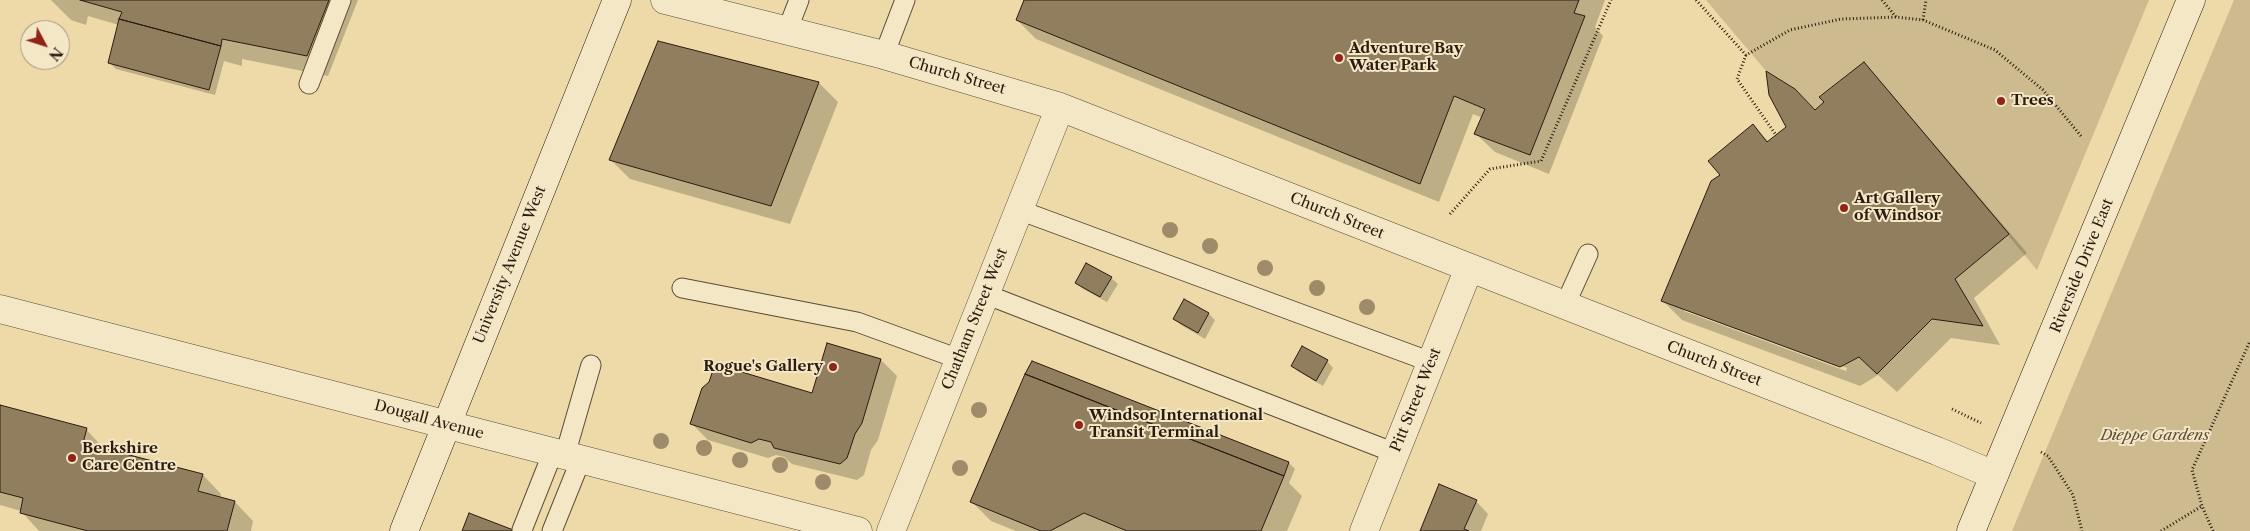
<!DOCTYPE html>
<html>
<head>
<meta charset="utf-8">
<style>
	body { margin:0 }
	#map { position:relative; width:2250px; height:531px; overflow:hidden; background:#eedaa8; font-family:"Libre Caslon Text",serif }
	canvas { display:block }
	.north { position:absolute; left:20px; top:20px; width:50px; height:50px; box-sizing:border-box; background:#f4e7c6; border:1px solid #a4957d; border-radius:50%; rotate:130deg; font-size:14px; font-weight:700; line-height:20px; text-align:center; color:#2c1b0f }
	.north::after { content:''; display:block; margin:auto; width:18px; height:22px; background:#8f2418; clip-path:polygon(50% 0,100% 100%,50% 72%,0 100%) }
</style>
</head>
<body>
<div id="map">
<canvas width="2250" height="531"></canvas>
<div class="north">N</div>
</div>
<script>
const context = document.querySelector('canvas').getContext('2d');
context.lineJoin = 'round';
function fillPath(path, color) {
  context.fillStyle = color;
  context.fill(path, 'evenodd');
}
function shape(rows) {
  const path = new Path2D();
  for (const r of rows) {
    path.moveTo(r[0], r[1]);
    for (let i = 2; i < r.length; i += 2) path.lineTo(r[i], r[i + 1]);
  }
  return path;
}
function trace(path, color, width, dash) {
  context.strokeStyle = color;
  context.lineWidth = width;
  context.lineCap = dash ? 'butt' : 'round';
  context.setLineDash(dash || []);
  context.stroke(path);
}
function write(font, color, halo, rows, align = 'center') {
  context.font = font + ' "Libre Caslon Text",serif';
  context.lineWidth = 4;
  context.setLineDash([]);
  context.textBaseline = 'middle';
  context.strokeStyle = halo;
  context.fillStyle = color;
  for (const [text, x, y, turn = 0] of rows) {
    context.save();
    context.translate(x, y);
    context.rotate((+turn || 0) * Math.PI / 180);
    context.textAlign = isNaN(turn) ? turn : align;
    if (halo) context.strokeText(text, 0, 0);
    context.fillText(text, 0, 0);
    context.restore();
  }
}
fillPath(shape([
	[1706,0,2149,0,2037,270,1864,63,1819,96,1824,102,1815,110,1795,89,1766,71],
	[2234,0,2250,0,2250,531,2012,531]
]), '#cdba8e');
fillPath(shape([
	[51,0,358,0,328,76,242,59,242,66,224,61,215,95,116,69,109,62,119,25,88,16,86,25,71,20],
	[1025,0,1605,0,1595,27,1603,36,1549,174,1495,152,1476,134,1483,118,1473,114,1439,202,1036,39,1017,20],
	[659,42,819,83,838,102,790,224,630,179,611,160],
	[1863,64,1882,83,2027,253,1974,298,2000,345,1951,338,1897,392,1878,375,1860,386,1682,320,1663,301,1722,175,1753,126,1769,142,1815,111],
	[1684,308,1847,368,1846,371,1684,311],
	[1111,278,1118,284,1107,302,1083,289,1076,283],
	[1185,301,1209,314,1215,320,1205,339,1181,325,1174,319],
	[881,360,897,376,878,440,871,450,864,475,857,480,792,464,784,457,776,455,768,458,708,440,692,424,813,394],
	[1327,361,1333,368,1323,386,1299,372,1292,366],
	[0,407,86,429,105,450,203,475,221,494,220,498,235,502,253,521,251,531,39,531,21,511,0,505],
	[1289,463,1295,469,1289,483,1302,496,1287,531,1016,531,991,521,972,502],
	[1476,501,1488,514,1481,531,1421,531]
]), '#0003');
const building = shape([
	[80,0,329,0,307,56,222,39,221,46,119,19,122,12,80,0],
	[1024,0,1579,0,1574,13,1585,16,1530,155,1474,134,1485,109,1454,96,1420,184,1016,20,1024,0],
	[119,19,221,46,209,90,108,63,119,19],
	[658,41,819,82,771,206,609,160,658,41],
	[1864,62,2009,234,1955,279,1983,326,1932,319,1877,374,1859,357,1840,367,1661,301,1711,181,1720,175,1708,161,1753,124,1767,142,1786,127,1769,95,1766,71,1795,89,1815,110,1824,102,1819,97,1864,62],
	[1086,263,1112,277,1100,297,1075,283,1086,263],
	[1184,299,1209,313,1198,333,1173,319,1184,299],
	[827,343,881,359,862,423,855,434,847,458,840,464,774,448,771,442,759,439,751,443,690,424,702,388,709,382,715,364,812,393,827,343],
	[1302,346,1328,360,1316,381,1291,366,1302,346],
	[1032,361,1289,462,1284,476,1025,374,1032,361],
	[1025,374,1284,476,1261,531,1127,531,1084,513,1050,531,1041,531,970,502,1025,374],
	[0,405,87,428,83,443,203,474,198,491,235,501,227,531,88,531,20,513,23,498,0,492,0,405],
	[1439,484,1477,500,1464,529,1469,531,1420,531,1439,484],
	[469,513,516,531,462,531,469,513]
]);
fillPath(building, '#917e5f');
trace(building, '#2c1b0f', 1);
const service = shape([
	[787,31,799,0],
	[884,55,905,0],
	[309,84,341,0],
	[1019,210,1431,362],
	[682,288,857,322,959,359],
	[985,294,1395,453],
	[1565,305,1588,254],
	[565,455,591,365],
	[522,530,553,452],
	[552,531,581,459]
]);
const minor = shape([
	[0,309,858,531]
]);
const tertiary = shape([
	[665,0,884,55,1060,107,1937,451,1994,475],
	[891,531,1060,107],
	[1364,531,1469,268]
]);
const secondary = shape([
	[404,531,617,0],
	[1971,531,2191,0]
]);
trace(service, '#5c4b35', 21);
trace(minor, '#5c4b35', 29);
trace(tertiary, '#5c4b35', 29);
trace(secondary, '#2c1b0f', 29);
trace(shape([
	[1696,0,1746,55,1790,30,1841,19,1896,17,1923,20,1995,50,2043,90,2081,136],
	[1882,0,1896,17],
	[1923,20,1926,0],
	[1746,55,1737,79,1776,135],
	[1450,214,1490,169,1541,161,1611,0],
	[1952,409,1981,423],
	[2041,452,2048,456,2073,495,2082,531],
	[2161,531,2202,506],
	[2213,531,2202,506,2192,470,2250,341]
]), '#2c1b0f', 3, [1, 2.5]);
trace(service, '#f4e7c6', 19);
trace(minor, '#f4e7c6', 28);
trace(tertiary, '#f4e7c6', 28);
trace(secondary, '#f4e7c6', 28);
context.fillStyle = '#9e8b69';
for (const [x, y] of [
	[1170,230],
	[1210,246],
	[1265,268],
	[1317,288],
	[1367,307],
	[979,410],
	[661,441],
	[704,448],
	[740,460],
	[780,465],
	[960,468],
	[823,482]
]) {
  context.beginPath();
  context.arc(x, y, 8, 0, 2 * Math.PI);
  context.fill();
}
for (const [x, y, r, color] of [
	[1339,58,5,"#8f2418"],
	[2001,101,5,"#8f2418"],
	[1844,208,5,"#8f2418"],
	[833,367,5,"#8f2418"],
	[1079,425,5,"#8f2418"],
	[72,458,5,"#8f2418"]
]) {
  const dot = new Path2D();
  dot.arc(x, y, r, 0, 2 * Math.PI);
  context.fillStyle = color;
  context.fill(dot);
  trace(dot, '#f4e7c6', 2);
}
write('bold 15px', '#2c1b0f', '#f4e7c6', [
	["Adventure Bay",1349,49],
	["Water Park",1349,66],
	["Trees",2011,101],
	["Art Gallery",1854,199],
	["of Windsor",1854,216],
	["Rogue's Gallery",823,367,"right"],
	["Windsor International",1089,416],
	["Transit Terminal",1089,433],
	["Berkshire",82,449],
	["Care Centre",82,466]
], 'left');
write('15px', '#2c1b0f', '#f4e7c6', [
	["Church Street",957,76,16],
	["Church Street",1337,216,22],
	["University Avenue West",510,265,-68],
	["Riverside Drive East",2082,266,-68],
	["Chatham Street West",975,319,-68],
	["Church Street",1714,364,21],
	["Pitt Street West",1416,400,-68],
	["Dougall Avenue",429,420,15]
]);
write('italic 15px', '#5c4b35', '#f4e7c6', [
	["Dieppe Gardens",2155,436]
]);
</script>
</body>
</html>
